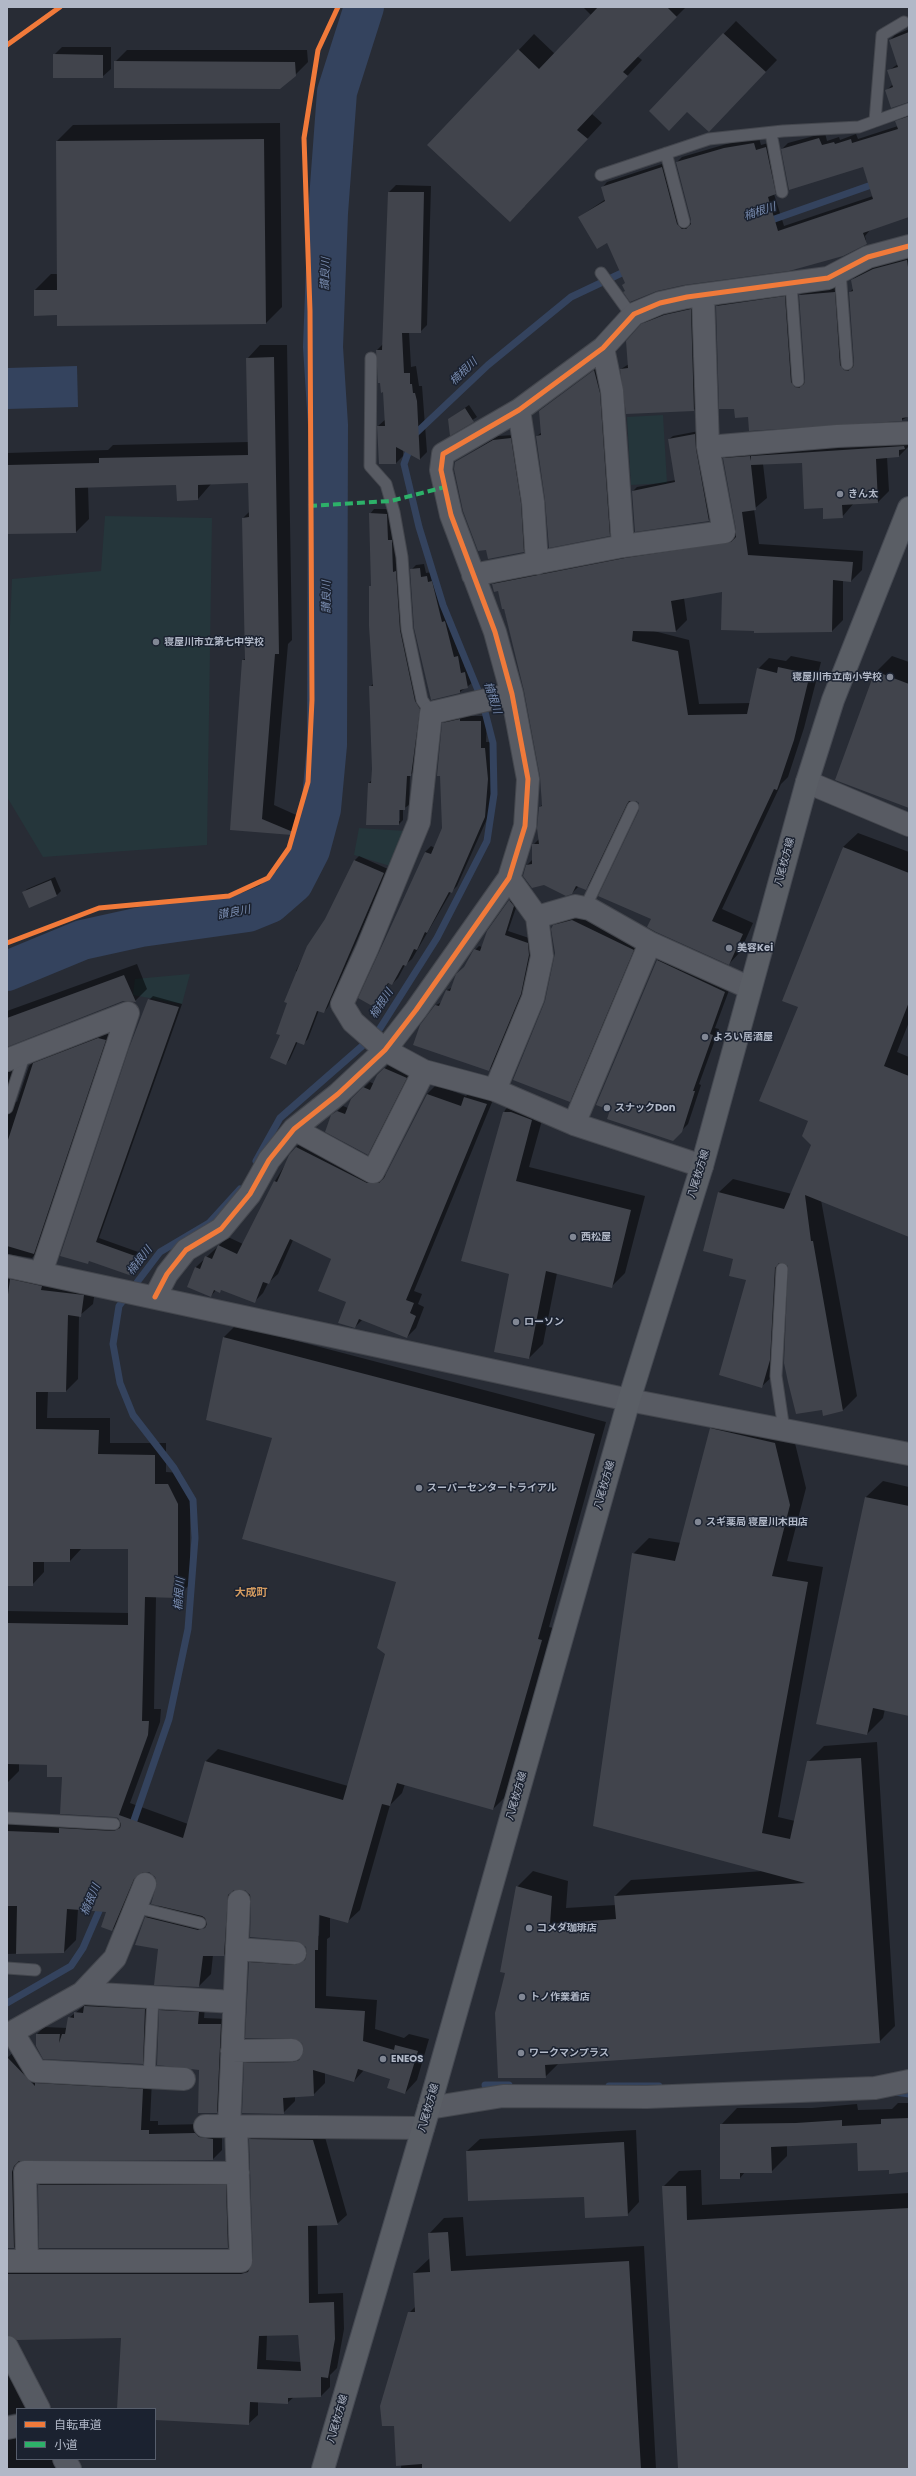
<!DOCTYPE html>
<html>
<head>
<meta charset="utf-8">
<style>
	body { margin:0 }
	#map { position:relative; width:916px; height:2476px; overflow:hidden; background:#282c35; font-family:Poppins,"Noto Sans JP",sans-serif }
	canvas { display:block }
	.frame { position:absolute; inset:0; border:8px solid #b1b8c7; pointer-events:none }
	.legend { position:absolute; left:16px; top:2408px; width:140px; height:52px; box-sizing:border-box; background:#1b2230; border:1px solid #575e6c; margin:0; padding:5px 7px; list-style:none; font-size:12px; color:#b1b8c7 }
	.legend li { display:flex; align-items:center; gap:8px; height:20px }
	.legend b { width:20px; border:1px solid #575e6c }
</style>
</head>
<body>
<div id="map">
<canvas width="916" height="2476"></canvas>
<div class="frame"></div>
<ul class="legend">
<li><b style="height:5px;background:#f17a3a"></b>自転車道</li>
<li><b style="height:5px;background:#2db169"></b>小道</li>
</ul>
</div>
<script>
const context = document.querySelector('canvas').getContext('2d');
context.lineJoin = 'round';
function fillPath(path, color) {
  context.fillStyle = color;
  context.fill(path, 'evenodd');
}
function shape(rows) {
  const path = new Path2D();
  for (const r of rows) {
    path.moveTo(r[0], r[1]);
    for (let i = 2; i < r.length; i += 2) path.lineTo(r[i], r[i + 1]);
  }
  return path;
}
function trace(path, color, width, dash) {
  context.strokeStyle = color;
  context.lineWidth = width;
  context.lineCap = dash ? 'butt' : 'round';
  context.setLineDash(dash || []);
  context.stroke(path);
}
function write(font, color, halo, rows, align = 'center') {
  context.font = font + ' Poppins,"Noto Sans JP",sans-serif';
  context.lineWidth = 3;
  context.setLineDash([]);
  context.textBaseline = 'middle';
  context.strokeStyle = halo;
  context.fillStyle = color;
  for (const [text, x, y, turn = 0] of rows) {
    context.save();
    context.translate(x, y);
    context.rotate((+turn || 0) * Math.PI / 180);
    context.textAlign = isNaN(turn) ? turn : align;
    if (halo) context.strokeText(text, 0, 0);
    context.fillText(text, 0, 0);
    context.restore();
  }
}
fillPath(shape([
	[663,415,667,483,631,485,627,417],
	[105,516,212,518,207,845,43,857,7,797,7,694,12,579,101,571],
	[359,828,406,831,390,866,354,855],
	[190,974,182,1004,133,995,135,979]
]), '#25363b');
fillPath(shape([
	[77,366,78,407,7,409,7,368]
]), '#34435e');
fillPath(shape([
	[583,7,686,7,637,56,642,60,592,114,602,123,525,206,429,145,534,34,555,54,591,15],
	[736,21,777,60,721,118,687,110,650,111],
	[909,29,909,101,886,91,893,84,888,71,898,64,890,40,895,35],
	[62,47,111,47,111,69,102,77,54,55],
	[127,50,307,50,308,62,295,75,115,62],
	[909,113,909,216,870,230,865,236,866,240,860,246,626,290,626,283,607,242,579,217,606,199,602,188,607,182,668,162,688,223,692,223,677,162,682,157,730,143,759,138,761,145,772,142,781,188,774,194,784,226,873,196,863,166,782,149,788,143,825,133,827,141,839,137,840,140,856,134,858,139,898,126,897,122],
	[280,123,282,307,266,323,58,314,35,290,51,274,58,274,57,141,73,125],
	[396,185,431,186,427,325,420,332,409,332,411,367,416,366,419,386,422,386,427,452,420,459,403,450,403,456,396,463,378,426,386,419,384,391,377,350,383,344,389,192],
	[909,255,909,416,902,420,749,416,717,306,724,299,791,290,801,381,806,382,800,295,806,288,841,286,850,364,855,365,850,292,854,288,852,280,859,273,880,262],
	[695,305,698,405,694,410,621,369,629,364,642,325,647,320,669,311],
	[260,345,287,345,292,640,288,644,274,805,305,819,292,834,231,829,243,660,246,658,243,518,250,511,249,482,211,484,198,499,177,484,88,486,89,519,76,532,7,533,7,453,108,450,113,445,249,442,247,359],
	[598,367,603,388,613,531,609,535,546,500,537,436,542,432,540,411],
	[469,405,477,417,451,434,449,419],
	[699,431,713,517,709,520,633,491,637,487,676,480,669,439,673,436],
	[514,435,527,548,523,552,456,462,498,436],
	[909,435,909,446,899,456,887,457,889,491,878,502,854,503,842,517,823,507,803,462,763,464,767,498,754,509,759,544,863,551,862,570,851,581,843,580,843,620,832,631,723,591,684,598,687,620,676,631,650,630,689,640,699,704,750,703,758,669,769,658,786,661,791,656,821,662,804,728,788,777,781,784,722,909,753,923,740,952,729,964,652,919,640,803,634,800,597,878,585,889,579,886,572,893,527,865,533,859,533,845,540,838,540,807,542,805,541,777,525,690,504,608,498,590,493,584,505,573,637,548,737,532,724,459,735,447],
	[374,509,391,509,392,536,396,536,396,539,397,568,400,568,423,704,415,771,410,775,409,805,403,809,403,820,399,824,369,783,372,780,373,769,370,687,374,683,370,514],
	[398,805,400,805,400,821,398,821],
	[424,564,426,573,432,572,433,578,436,577,446,618,450,617,459,653,462,652,465,668,469,668,472,683,460,692,431,699,415,628,411,570,416,565],
	[892,656,909,662,909,802,876,672],
	[465,716,487,716,486,742,490,742,493,773,491,810,457,886,451,892,412,959,405,965,398,978,392,984,389,983,374,1006,425,852,431,846,435,848,443,829,443,724,449,718],
	[858,833,909,852,909,1022,897,1052,909,1057,909,1236,821,1200,857,1396,843,1410,824,1415,788,1264,784,1345,776,1373,761,1387,748,1280,734,1258,718,1193,733,1179,792,1194,812,1144,799,1007,843,847],
	[359,856,388,869,328,1007,324,1012,319,1010,308,1039,303,1044,298,1041,290,1059,286,1064,281,1034,299,973,296,971,308,947,326,920,355,860],
	[55,877,61,891,57,895,29,907,23,893,27,889],
	[514,896,518,902,508,931,532,939,533,951,525,989,493,1066,489,1070,436,1005,442,1002,447,990,453,987,475,950,479,946,482,947,488,932],
	[578,916,638,945,574,1096,570,1100,546,1001,556,953,554,926,559,921],
	[664,954,731,985,715,1028,719,1029,699,1084,701,1085,688,1124,679,1133,657,960],
	[137,964,147,989,135,1001,123,1000,7,1046,7,1011],
	[153,996,182,1004,99,1238,141,1253,135,1271,131,1275,90,1260,88,1263,149,1000],
	[117,1028,44,1245,32,1258,7,1254,10,1263,96,1284,93,1304,79,1316,78,1379,66,1391,48,1391,47,1418,110,1418,110,1443,166,1443,166,1472,181,1473,190,1492,190,1584,178,1597,156,1597,154,1709,161,1709,160,1722,130,1803,188,1824,206,1761,218,1749,348,1786,386,1653,397,1581,274,1438,207,1419,224,1337,236,1325,606,1422,549,1627,553,1628,505,1797,493,1809,405,1784,402,1793,390,1805,360,1910,347,1922,330,1917,330,1937,327,1939,326,1996,377,2000,375,2029,404,2038,409,2034,429,2039,417,2080,405,2093,392,2078,364,2070,354,2081,325,2072,325,2083,313,2095,295,2096,295,2101,283,2113,245,2064,257,2052,306,2051,303,2043,250,1963,262,1951,309,1954,307,1947,252,1901,247,1890,238,1888,236,1943,224,1955,213,1955,211,1974,199,1986,159,1948,146,1917,159,1905,158,1882,151,1872,143,1871,124,1918,112,1930,108,1911,78,1909,76,1940,64,1952,7,1954,7,1818,73,1816,119,1819,48,1764,19,1763,19,1771,7,1783,7,1611,129,1613,129,1548,82,1548,70,1561,44,1561,44,1572,32,1585,7,1585,7,1047,12,1058,23,1060,13,1100,17,1102,29,1066,42,1053],
	[318,1910,320,1910,319,1936,317,1935],
	[390,1063,412,1072,373,1148,367,1154,332,1116,343,1106,348,1108,352,1099,370,1082,374,1084,377,1076],
	[436,1085,466,1096,474,1089,495,1095,414,1291,422,1294,418,1304,424,1307,416,1328,407,1337,363,1319,355,1327,332,1259,293,1240,278,1274,268,1283,263,1293,254,1302,222,1289,220,1291,216,1290,211,1296,188,1286,196,1267,228,1237,243,1244,275,1181,296,1147,305,1139,383,1176,387,1174,427,1094],
	[519,1096,546,1106,529,1167,645,1196,625,1273,611,1287,557,1273,543,1344,529,1358,511,1273,463,1260,505,1110],
	[727,1413,791,1427,806,1488,787,1561,823,1567,778,1817,795,1821,808,1762,824,1746,877,1742,895,2026,879,2042,559,2063,545,2077,506,1972,517,1887,533,1871,568,1881,566,1908,616,1905,615,1896,631,1880,764,1871,633,1554,649,1538,681,1543,711,1429],
	[883,1481,909,1487,909,1715,885,1709,883,1718,867,1734,817,1723,866,1497],
	[91,2000,152,2003,149,2056,142,2063,44,2058,37,2034,44,2027,68,2028,69,2018],
	[167,2004,205,2006,204,2018,227,2019,223,2106,217,2112,200,2069,160,2011],
	[17,2049,44,2076,152,2080,150,2121,158,2121,158,2125,205,2124,222,2129,222,2150,213,2159,22,2160,23,2238,14,2248,7,2248,7,2058],
	[898,2103,909,2103,909,2171,889,2169,858,2142,787,2145,787,2156,771,2172,745,2172,740,2178,721,2125,737,2108,812,2108,857,2104,858,2110,892,2109],
	[259,2130,323,2130,347,2215,337,2224,317,2225,318,2294,343,2293,344,2329,337,2368,330,2375,330,2387,321,2396,294,2397,287,2403,258,2402,258,2415,248,2424,155,2419,155,2409,118,2409,122,2337,7,2315,7,2259,11,2263,254,2263,250,2139],
	[298,2334,301,2362,266,2360,267,2335],
	[636,2130,639,2202,627,2215,585,2196,467,2151,480,2139],
	[701,2170,702,2205,909,2193,909,2469,679,2469,663,2187,679,2171],
	[44,2180,230,2181,233,2243,228,2248,40,2248,39,2185],
	[463,2217,466,2256,644,2246,656,2469,401,2469,409,2313,416,2306,414,2273,430,2258,429,2234,444,2218],
	[7,2347,39,2409,17,2409,17,2413,7,2415],
	[7,2425,17,2430,17,2459,64,2459,70,2469,7,2469]
]), '#0007');
trace(shape([
	[766,222,877,183],
	[256,1161,280,1118,377,1033,437,938,487,841,494,794,493,743,482,700,443,605,419,527,404,464,415,434,488,365,571,297,628,270],
	[131,1829,169,1719,188,1629,195,1538,193,1500,174,1468,133,1415,120,1383,113,1344,119,1306,160,1252,209,1223,240,1189],
	[7,2003,71,1966,83,1948,102,1904],
	[485,2085,509,2085],
	[609,2086,659,2086],
	[895,2092,909,2094]
]), '#34435e', 7);
trace(shape([
	[7,971,82,940,141,927,248,912,270,903,293,883,310,850,321,809,327,745,328,425,323,347,328,213,337,92,364,7]
]), '#34435e', 40);
fillPath(shape([
	[598,7,667,7,677,17,623,72,628,76,577,130,588,139,510,222,427,145,518,49,539,69],
	[909,32,909,102,891,108,885,90,893,87,887,70,898,67,889,40],
	[723,33,766,72,709,132,687,112,669,131,649,111],
	[53,54,103,55,103,78,53,78],
	[114,61,295,62,296,76,280,89,114,88],
	[909,116,909,217,863,233,867,244,843,256,789,271,684,285,657,291,630,302,623,292,625,291,622,285,625,283,607,243,597,249,578,217,605,201,601,187,662,167,677,224,682,229,686,229,691,224,691,220,676,162,724,148,754,143,756,150,766,147,776,194,768,197,778,231,873,199,863,167,789,190,781,149,819,138,822,145,834,142,835,144,851,139,852,143,898,129,895,121],
	[264,139,266,324,57,326,57,315,34,316,34,290,57,290,56,141],
	[388,192,424,192,421,333,402,333,404,373,410,373,410,384,412,384,413,393,415,393,417,401,420,460,396,447,396,464,379,464,377,426,385,426,383,392,381,393,380,383,378,383,376,350,382,350],
	[907,260,909,274,909,417,902,418,902,421,749,431,748,417,735,418,734,409,719,409,716,306,785,296,791,382,795,387,799,388,804,384,805,380,799,295,835,292,840,365,844,370,848,371,853,367,854,363,849,292,853,291,851,280,873,269],
	[691,309,694,411,626,414,620,369,628,368,626,341,641,324,664,315],
	[274,357,279,654,275,654,262,819,293,832,292,835,230,830,242,660,245,660,242,518,249,517,248,483,198,485,198,500,177,501,176,485,75,488,76,533,7,534,7,465,99,463,99,458,248,455,246,358],
	[594,370,600,393,610,536,549,548,545,500,536,436,541,435,539,411],
	[465,408,474,422,450,436,448,419],
	[695,434,696,449,709,521,635,532,632,491,675,482,668,439],
	[511,438,521,503,524,552,488,559,486,550,478,551,463,511,454,469,455,462,493,440],
	[904,446,905,449,899,450,899,457,876,459,878,503,842,505,843,518,823,519,823,508,804,509,802,463,751,465,756,510,742,512,748,555,853,562,851,582,833,580,832,632,754,633,754,631,721,630,722,592,671,601,676,632,633,631,632,641,678,651,688,715,747,714,757,668,777,673,778,667,810,674,794,740,777,790,774,789,712,921,743,934,729,965,656,932,647,927,651,919,598,896,639,810,639,803,636,801,629,801,627,804,586,890,576,886,572,894,566,896,544,885,532,888,523,876,526,865,532,864,532,844,539,844,537,828,539,807,542,806,540,777,524,691,504,609,502,609,498,591,494,592,492,584,625,558,731,542,736,537,736,530,723,458,750,456,751,461,751,456],
	[369,513,387,514,388,540,392,540,392,543,393,572,396,571,400,630,415,701,420,709,411,776,407,776,405,810,399,810,399,825,366,825,368,783,371,783,372,769,369,686,373,686,369,626,369,586,371,586],
	[420,568,421,577,427,576,428,582,432,581,442,622,445,621,454,657,458,656,461,673,465,672,468,688,460,690,460,693,431,700,414,628,410,569],
	[875,671,909,684,909,808,835,780],
	[460,719,460,721,481,721,481,748,485,748,488,779,485,817,452,893,449,892,427,933,425,932,417,950,414,949,406,966,403,965,392,985,388,983,374,1007,358,998,425,852,431,854,442,828,440,776,437,776,442,723],
	[843,847,909,873,909,1002,884,1066,909,1076,909,1237,805,1195,811,1241,813,1241,843,1411,823,1416,822,1410,796,1414,788,1382,784,1363,788,1266,779,1263,775,1268,770,1360,762,1388,719,1375,746,1280,729,1276,733,1259,703,1251,718,1192,784,1209,811,1145,802,1136,808,1121,759,1101,798,1007,782,1001],
	[354,860,384,873,324,1013,317,1011,304,1045,296,1042,286,1065,270,1058,280,1035,276,1034,287,1003,284,1002,307,946,325,919],
	[51,880,57,896,29,908,22,892],
	[509,900,514,906,505,935,528,943,529,955,521,994,489,1071,413,1045,420,1025,435,1005,439,1006,446,990,450,991,456,974,464,967,474,949,480,951,487,931],
	[572,920,634,950,570,1102,513,1080,545,1001,555,953,551,929,553,925],
	[657,960,725,992,710,1034,713,1035,693,1091,695,1091,682,1132,673,1141,607,1119,610,1110,596,1105],
	[124,975,136,1002,123,1001,7,1047,7,1018],
	[148,999,179,1007,96,1242,138,1257,132,1276,89,1261,88,1264,60,1256,129,1048],
	[98,1038,106,1040,34,1254,7,1246,7,1143,33,1063],
	[384,1068,407,1078,368,1155,325,1132,331,1115,337,1111,345,1114,351,1099,363,1087,370,1090,377,1075],
	[427,1094,461,1106,464,1097,487,1104,406,1300,414,1303,410,1313,416,1316,407,1338,359,1319,355,1328,338,1323,346,1302,318,1291,331,1259,290,1239,269,1284,263,1282,255,1303,221,1290,220,1293,214,1290,211,1297,187,1287,195,1267,200,1269,205,1256,212,1259,218,1245,237,1254,274,1181,277,1182,289,1155,296,1147,367,1183,379,1183,384,1178],
	[503,1112,511,1112,532,1120,516,1181,631,1210,612,1288,546,1271,529,1359,494,1352,509,1274,461,1261],
	[10,1279,42,1286,41,1290,84,1295,81,1317,68,1315,66,1392,36,1392,36,1429,99,1430,98,1454,155,1455,155,1484,168,1484,178,1504,178,1598,145,1597,142,1721,149,1721,148,1735,119,1815,183,1838,205,1761,343,1800,385,1654,377,1648,396,1582,242,1539,272,1438,206,1420,223,1337,595,1434,538,1639,542,1640,493,1810,397,1783,390,1806,382,1804,348,1923,319,1915,318,1950,315,1950,315,2008,365,2011,363,2041,394,2050,395,2045,418,2051,405,2094,387,2088,390,2079,358,2069,354,2082,313,2070,314,2096,283,2098,284,2114,242,2113,244,2063,293,2062,299,2060,304,2050,302,2043,292,2038,245,2038,249,1962,295,1965,305,1960,307,1953,306,1947,296,1941,250,1937,251,1902,250,1895,245,1890,234,1890,228,1895,224,1956,203,1956,199,1987,154,1985,158,1949,135,1945,145,1917,198,1930,205,1928,207,1924,205,1918,202,1916,151,1904,157,1883,155,1877,149,1872,143,1872,134,1879,112,1931,101,1927,106,1912,67,1909,64,1953,16,1954,17,1906,7,1906,7,1831,59,1833,59,1828,114,1831,120,1828,121,1824,118,1818,114,1817,60,1814,62,1777,47,1777,47,1765,7,1764,7,1623,128,1625,128,1549,70,1549,70,1562,33,1562,33,1586,7,1586,7,1302],
	[710,1428,775,1443,790,1505,772,1576,808,1582,762,1833,790,1839,807,1761,861,1758,880,2043,545,2065,546,2078,498,2078,495,2013,505,1973,500,1972,516,1886,552,1896,550,1924,616,1919,614,1896,805,1883,593,1826,632,1553,675,1561],
	[865,1497,909,1506,909,1716,873,1708,867,1735,816,1724],
	[84,2006,145,2009,143,2064,43,2059,36,2046,36,2034,60,2034,59,2043,62,2034,65,2034,68,2017,74,2018,74,2012,83,2013],
	[159,2010,199,2012,198,2024,221,2024,217,2113,198,2113,199,2070,157,2065],
	[7,2057,35,2086,35,2083,143,2089,141,2130,149,2130,149,2134,195,2133,199,2137,213,2139,213,2160,19,2161,14,2166,12,2172,14,2248,7,2248],
	[909,2118,909,2172,889,2174,889,2170,858,2171,857,2143,771,2147,772,2173,740,2173,740,2179,720,2179,720,2124,796,2123,842,2120,842,2126,881,2124,881,2119],
	[249,2139,313,2140,338,2225,308,2226,309,2303,334,2302,335,2339,328,2378,321,2377,321,2397,288,2398,288,2404,250,2402,249,2425,155,2420,155,2409,117,2409,121,2338,17,2340,7,2335,7,2274,241,2274,248,2272,253,2261],
	[298,2335,301,2371,257,2369,259,2336],
	[624,2142,628,2216,585,2218,584,2197,468,2201,466,2151],
	[38,2185,226,2185,228,2248,39,2248],
	[662,2186,686,2186,687,2220,909,2208,909,2469,678,2469],
	[448,2232,451,2271,629,2261,641,2469,422,2469,422,2464,396,2466,394,2426,382,2426,380,2406,408,2312,415,2312,413,2273,430,2272,428,2233]
]), '#41444c');
const lane = shape([
	[875,121,882,35,904,22],
	[771,133,782,192],
	[666,153,684,222],
	[601,175,709,139,783,131,859,127,909,109],
	[840,272,847,364],
	[601,273,632,316],
	[791,284,798,381],
	[371,358,370,466,386,484,394,512,402,557,407,629,422,700,431,713],
	[585,908,633,807],
	[7,1108,25,1053],
	[782,1269,776,1376,784,1430],
	[7,1818,114,1824],
	[135,1907,200,1923],
	[7,1968,35,1970],
	[149,2077,153,1997]
]);
const street = shape([
	[703,295,708,447,837,436,909,433],
	[603,348,612,391,623,546],
	[519,410,533,502,537,563],
	[473,575,623,546,724,532,708,447],
	[512,694,431,713,419,822,367,949,342,1004,353,1022,385,1050,424,1071,495,1090,574,1124,702,1166],
	[807,782,909,825],
	[509,878,537,917,575,906,590,909,650,943,750,988],
	[7,1060,128,1013,41,1273],
	[495,1090,533,998,542,956,537,917],
	[574,1124,650,943],
	[294,1129,373,1172,424,1071],
	[7,1266,629,1400,909,1454],
	[155,1297,167,1274,186,1250,221,1229,250,1194,269,1160,294,1129,338,1094,385,1050,416,1010,509,878,525,826,528,779,512,694,495,632,451,515,441,470,443,454,519,410,603,348,634,314,660,303,687,297,828,278,868,257,909,246],
	[237,1949,295,1953],
	[82,1993,234,2002],
	[13,2033,36,2071,184,2079],
	[7,2035,82,1993,115,1958,145,1884],
	[232,2051,292,2050],
	[429,2108,503,2096,647,2097,875,2088,909,2081],
	[205,2126,423,2128],
	[229,2126,239,1901],
	[7,2261,241,2261,236,2127],
	[27,2261,25,2172,238,2173],
	[7,2428,17,2426]
]);
const secondary = shape([
	[7,2347,39,2409],
	[64,2459,70,2469]
]);
const primary = shape([
	[323,2469,429,2108,629,1400,702,1166,807,782,833,700,909,508]
]);
trace(lane, '#44474e', 13);
trace(street, '#44474e', 24);
trace(secondary, '#44474e', 24);
trace(primary, '#454952', 24);
trace(lane, '#585b63', 11);
trace(street, '#585b63', 22);
trace(secondary, '#565a62', 22);
trace(primary, '#5a5e65', 22);
trace(shape([
	[309,506,391,501,445,487]
]), '#2db169', 4, [8, 4]);
trace(shape([
	[7,45,60,7],
	[7,943,99,908,229,896,268,878,289,848,308,782,312,700,310,311,304,138,318,50,338,7],
	[155,1297,167,1274,186,1250,221,1229,250,1194,269,1160,294,1129,338,1094,385,1050,416,1010,509,878,525,826,528,779,512,694,495,632,451,515,441,470,443,454,519,410,603,348,634,314,660,303,687,297,828,278,868,257,909,246]
]), '#f17a3a', 5);
for (const [x, y, r, color] of [
	[840,494,4,"#818794"],
	[156,642,4,"#818794"],
	[890,677,4,"#818794"],
	[729,948,4,"#818794"],
	[705,1037,4,"#818794"],
	[607,1108,4,"#818794"],
	[573,1237,4,"#818794"],
	[516,1322,4,"#818794"],
	[419,1488,4,"#818794"],
	[698,1522,4,"#818794"],
	[529,1928,4,"#818794"],
	[522,1997,4,"#818794"],
	[521,2053,4,"#818794"],
	[383,2059,4,"#818794"]
]) {
  const dot = new Path2D();
  dot.arc(x, y, r, 0, 2 * Math.PI);
  context.fillStyle = color;
  context.fill(dot);
  trace(dot, '#1b2230', 1.5);
}
write('bold 10px', '#b1b8c7', '#1b2230', [
	["きん太",848,494],
	["寝屋川市立第七中学校",164,642],
	["寝屋川市立南小学校",882,677,"right"],
	["美容Kei",737,948],
	["よろい居酒屋",713,1037],
	["スナックDon",615,1108],
	["西松屋",581,1237],
	["ローソン",524,1322],
	["スーパーセンタートライアル",427,1488],
	["スギ薬局 寝屋川木田店",706,1522],
	["コメダ珈琲店",537,1928],
	["トノ作業着店",530,1997],
	["ワークマンプラス",529,2053],
	["ENEOS",391,2059]
], 'left');
write('10px', '#b1b8c7', '#1b2230', [
	["八尾枚方線",785,862,-75],
	["八尾枚方線",699,1174,-73],
	["八尾枚方線",605,1485,-74],
	["八尾枚方線",517,1796,-74],
	["八尾枚方線",429,2108,-74],
	["八尾枚方線",338,2419,-74]
]);
write('italic 11px', '#798caf', '#1b2230', [
	["楠根川",760,212,-18],
	["讃良川",326,274,-88],
	["楠根川",464,372,-44],
	["讃良川",327,597,-90],
	["楠根川",492,698,72],
	["讃良川",234,913,-11],
	["楠根川",382,1004,-57],
	["楠根川",140,1261,-52],
	["楠根川",180,1594,-86],
	["楠根川",91,1900,-67]
]);
write('bold 11px', '#d49b5f', '#1b2230', [
	["大成町",251,1593]
]);
</script>
</body>
</html>
